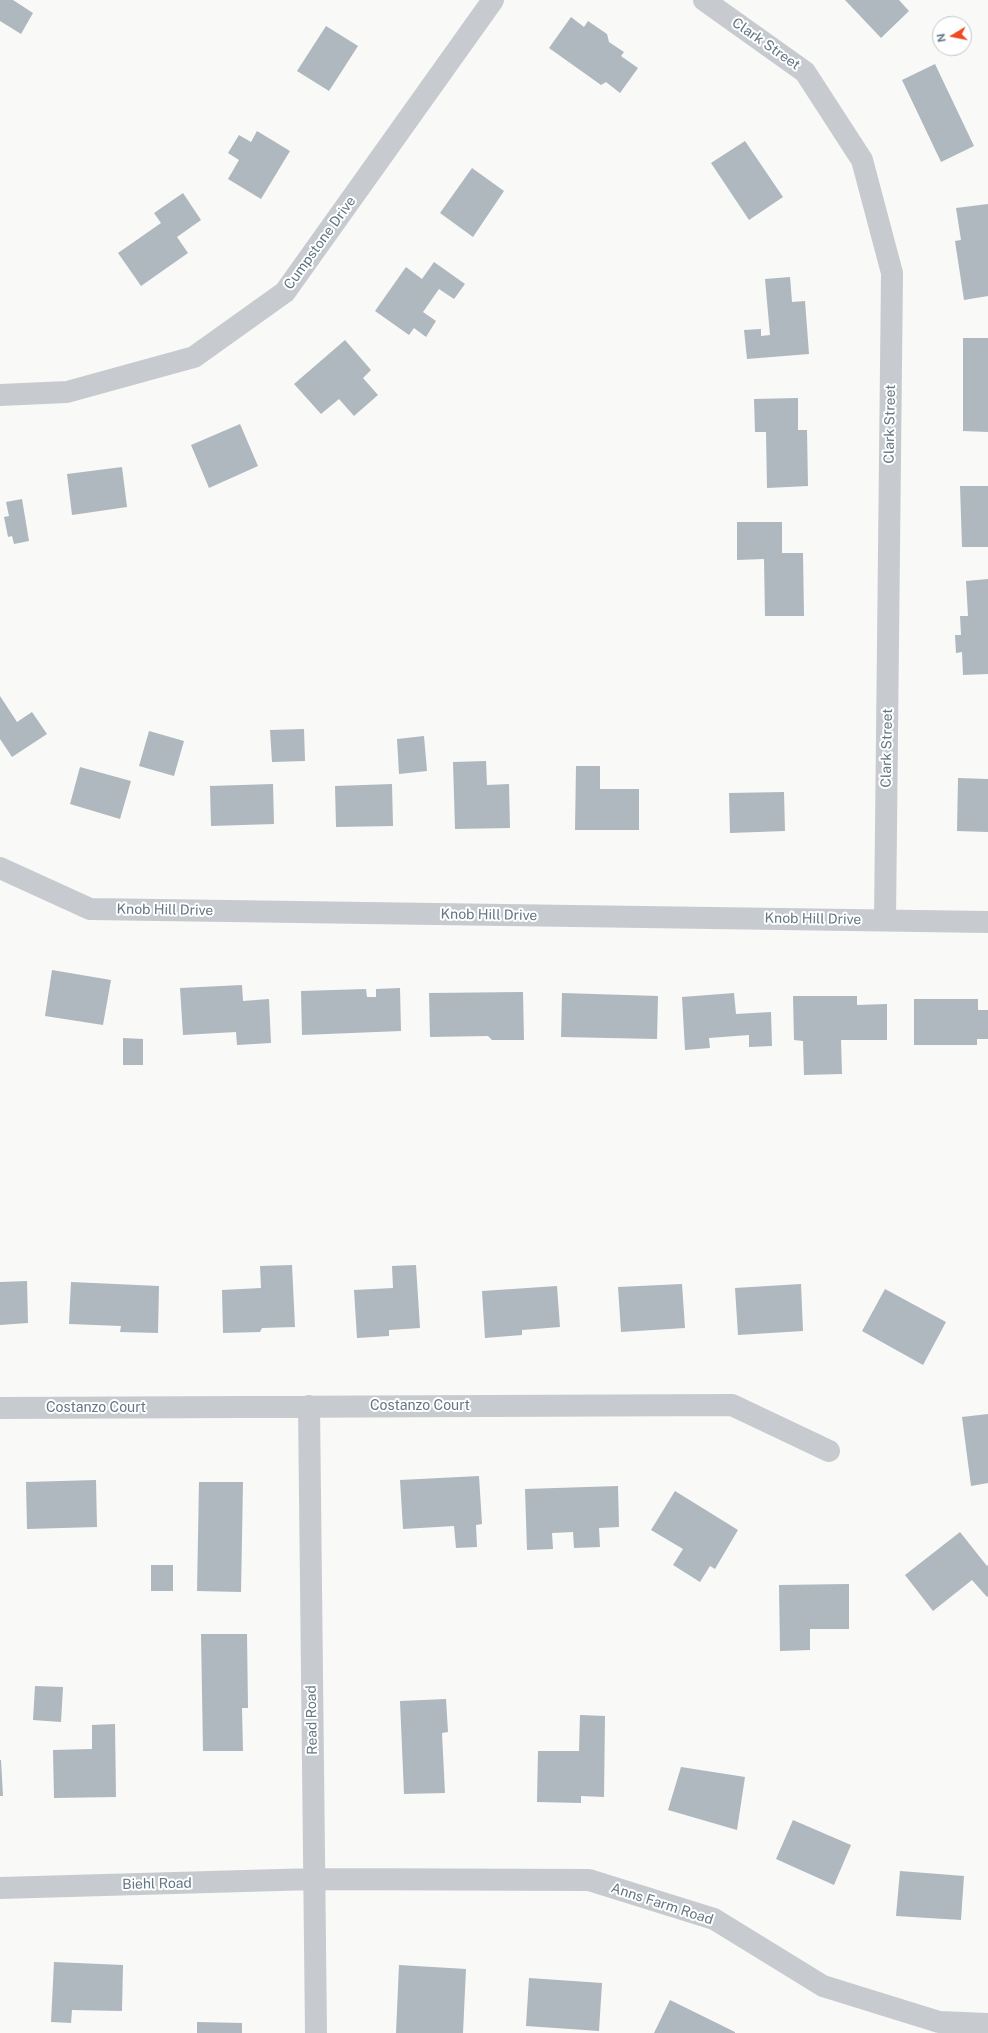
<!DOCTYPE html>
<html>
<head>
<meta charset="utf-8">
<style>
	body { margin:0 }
	#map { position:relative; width:988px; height:2033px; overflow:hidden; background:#f9f9f7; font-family:"Public Sans",sans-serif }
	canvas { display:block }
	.north { position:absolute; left:932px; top:16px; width:40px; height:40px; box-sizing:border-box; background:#fff; border:1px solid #c0c8ce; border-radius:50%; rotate:260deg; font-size:11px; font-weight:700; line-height:16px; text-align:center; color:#627684 }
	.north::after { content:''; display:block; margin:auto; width:14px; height:18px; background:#f04820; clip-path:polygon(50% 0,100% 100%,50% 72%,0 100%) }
</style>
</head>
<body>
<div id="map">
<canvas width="988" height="2033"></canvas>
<div class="north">N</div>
</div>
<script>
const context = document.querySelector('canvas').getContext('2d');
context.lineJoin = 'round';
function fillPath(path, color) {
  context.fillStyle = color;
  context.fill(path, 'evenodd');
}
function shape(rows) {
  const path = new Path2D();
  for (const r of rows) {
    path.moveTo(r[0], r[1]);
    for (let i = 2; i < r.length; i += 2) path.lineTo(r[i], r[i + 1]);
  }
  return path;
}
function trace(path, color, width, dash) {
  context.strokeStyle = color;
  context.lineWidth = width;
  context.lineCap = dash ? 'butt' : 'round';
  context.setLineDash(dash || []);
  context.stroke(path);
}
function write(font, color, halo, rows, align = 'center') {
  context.font = font + ' "Public Sans",sans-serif';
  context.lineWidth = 4;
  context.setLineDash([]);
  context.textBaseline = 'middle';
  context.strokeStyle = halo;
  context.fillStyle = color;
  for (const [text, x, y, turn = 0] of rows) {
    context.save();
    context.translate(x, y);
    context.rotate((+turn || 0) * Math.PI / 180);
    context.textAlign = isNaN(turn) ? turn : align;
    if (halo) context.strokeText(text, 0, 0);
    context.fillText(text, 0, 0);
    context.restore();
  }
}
fillPath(shape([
	[0,0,13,0,33,13,21,34,0,21],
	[845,0,899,0,909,11,881,38],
	[571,17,584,27,588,21,607,34,609,42,624,52,621,56,638,68,620,93,606,82,601,85,549,48],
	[326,26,358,46,329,91,297,71],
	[935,64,974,146,941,162,902,80],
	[257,131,290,151,261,199,228,179,239,160,228,153,239,135,251,142],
	[745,141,783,197,749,220,711,163],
	[472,168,504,191,473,237,440,213],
	[183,193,201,220,177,237,188,253,141,286,118,253,161,223,154,213],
	[988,204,988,296,964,300,955,241,961,240,956,208],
	[434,262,465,284,454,299,439,289,423,312,436,321,426,337,414,328,409,335,375,311,406,267,422,279],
	[790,277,792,302,805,301,809,354,747,359,744,330,761,329,761,336,770,335,765,279],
	[963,338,988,338,988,432,963,431],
	[345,340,371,370,363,378,378,395,354,416,339,399,321,414,294,384],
	[798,398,798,430,807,430,808,486,767,488,766,432,755,432,754,399],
	[240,424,258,466,209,488,191,445],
	[122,467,127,507,72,515,67,474],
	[960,486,988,486,988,547,962,547],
	[22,499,29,541,14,544,12,536,8,537,4,517,9,516,6,502],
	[737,522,782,522,782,553,803,553,804,616,765,616,764,559,737,560],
	[988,579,988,674,963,675,962,652,956,653,955,635,961,635,960,616,968,616,966,581],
	[0,696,17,722,32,712,47,734,12,757,0,739],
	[304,729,305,761,272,762,270,730],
	[149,731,184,741,174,776,139,766],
	[424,736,427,771,399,774,397,739],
	[486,761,487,785,509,784,510,828,455,829,453,762],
	[576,766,600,766,600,789,639,789,639,830,575,830],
	[80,767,131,781,120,819,70,804],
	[958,778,988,779,988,832,957,831],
	[273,784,274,824,211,826,210,786],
	[392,784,393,826,336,827,335,786],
	[784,792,785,831,730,833,729,793],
	[52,970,111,980,103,1025,45,1016],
	[242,985,243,1001,269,999,271,1043,237,1045,236,1032,183,1035,180,988],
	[400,988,401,1031,302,1035,301,991,366,989,367,997,376,997,376,989],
	[523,992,524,1040,492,1040,488,1036,430,1037,429,993],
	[562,993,658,996,657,1039,561,1037],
	[734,993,736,1014,771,1012,772,1046,749,1047,749,1035,709,1038,710,1048,685,1050,682,997],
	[793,996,857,996,857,1005,887,1004,887,1040,841,1040,842,1074,804,1075,803,1041,794,1040],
	[914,999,978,999,978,1010,988,1010,988,1039,977,1039,977,1045,914,1045],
	[123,1038,143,1039,143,1065,123,1065],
	[292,1265,295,1327,262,1328,260,1332,223,1333,222,1290,261,1288,260,1266],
	[416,1265,420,1328,389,1330,389,1336,357,1338,354,1290,393,1288,392,1266],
	[27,1281,28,1323,0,1325,0,1282],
	[71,1282,159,1286,158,1333,120,1332,121,1326,69,1324],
	[682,1284,685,1328,621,1332,618,1287],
	[801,1284,803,1331,738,1335,735,1288],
	[557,1286,560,1327,522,1330,522,1335,485,1338,482,1291],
	[885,1289,946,1322,923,1365,862,1331],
	[988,1414,988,1483,971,1486,962,1417],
	[479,1476,482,1524,476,1525,477,1547,456,1548,454,1526,403,1529,400,1480],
	[96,1480,97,1527,27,1529,26,1482],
	[199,1482,243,1482,241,1592,197,1591],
	[618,1486,619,1527,599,1528,600,1547,574,1548,573,1532,552,1533,553,1549,527,1550,525,1489],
	[675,1491,738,1530,715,1569,710,1566,700,1582,673,1565,683,1549,651,1530],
	[960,1532,987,1566,988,1565,988,1596,987,1597,972,1580,933,1611,905,1575],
	[151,1565,173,1565,173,1591,151,1591],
	[849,1584,849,1629,810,1629,810,1650,780,1651,779,1585],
	[201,1634,247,1634,248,1708,242,1708,243,1751,203,1751],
	[35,1686,63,1687,61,1722,33,1720],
	[446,1699,448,1732,442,1733,445,1793,404,1794,400,1701],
	[580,1715,605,1716,604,1797,581,1796,581,1803,537,1802,538,1751,579,1751],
	[115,1724,116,1797,54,1798,53,1750,92,1749,92,1725],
	[0,1760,1,1760,3,1796,0,1796],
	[681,1767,745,1777,737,1830,668,1810],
	[793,1820,851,1845,834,1885,776,1859],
	[900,1871,964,1876,961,1920,896,1916],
	[54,1962,123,1965,122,2011,72,2010,71,2023,51,2022],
	[399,1965,466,1969,463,2033,396,2033],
	[529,1978,602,1983,599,2031,526,2026],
	[670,2000,735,2032,735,2033,654,2033],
	[197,2022,242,2023,242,2033,197,2033]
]), '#afb8be');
trace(shape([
	[704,0,805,72,862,160,892,273,885,920],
	[0,395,67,392,194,357,285,292,493,0],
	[0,868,90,909,988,922],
	[309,1406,316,2033],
	[0,1408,732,1405,829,1451],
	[0,1888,314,1879,589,1880,714,1919,823,1986,939,2022,988,2024]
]), '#c7cbcf', 22);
write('14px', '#627684', '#fff', [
	["Clark Street",766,44,35],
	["Cumpstone Drive",320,243,-54],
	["Clark Street",890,424,-89],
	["Clark Street",887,748,-89],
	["Knob Hill Drive",165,910,1],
	["Knob Hill Drive",489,915,1],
	["Knob Hill Drive",813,919,1],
	["Costanzo Court",420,1406],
	["Costanzo Court",96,1408],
	["Read Road",312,1720,-91],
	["Biehl Road",157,1884,-1],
	["Anns Farm Road",662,1904,18]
]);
</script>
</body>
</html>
